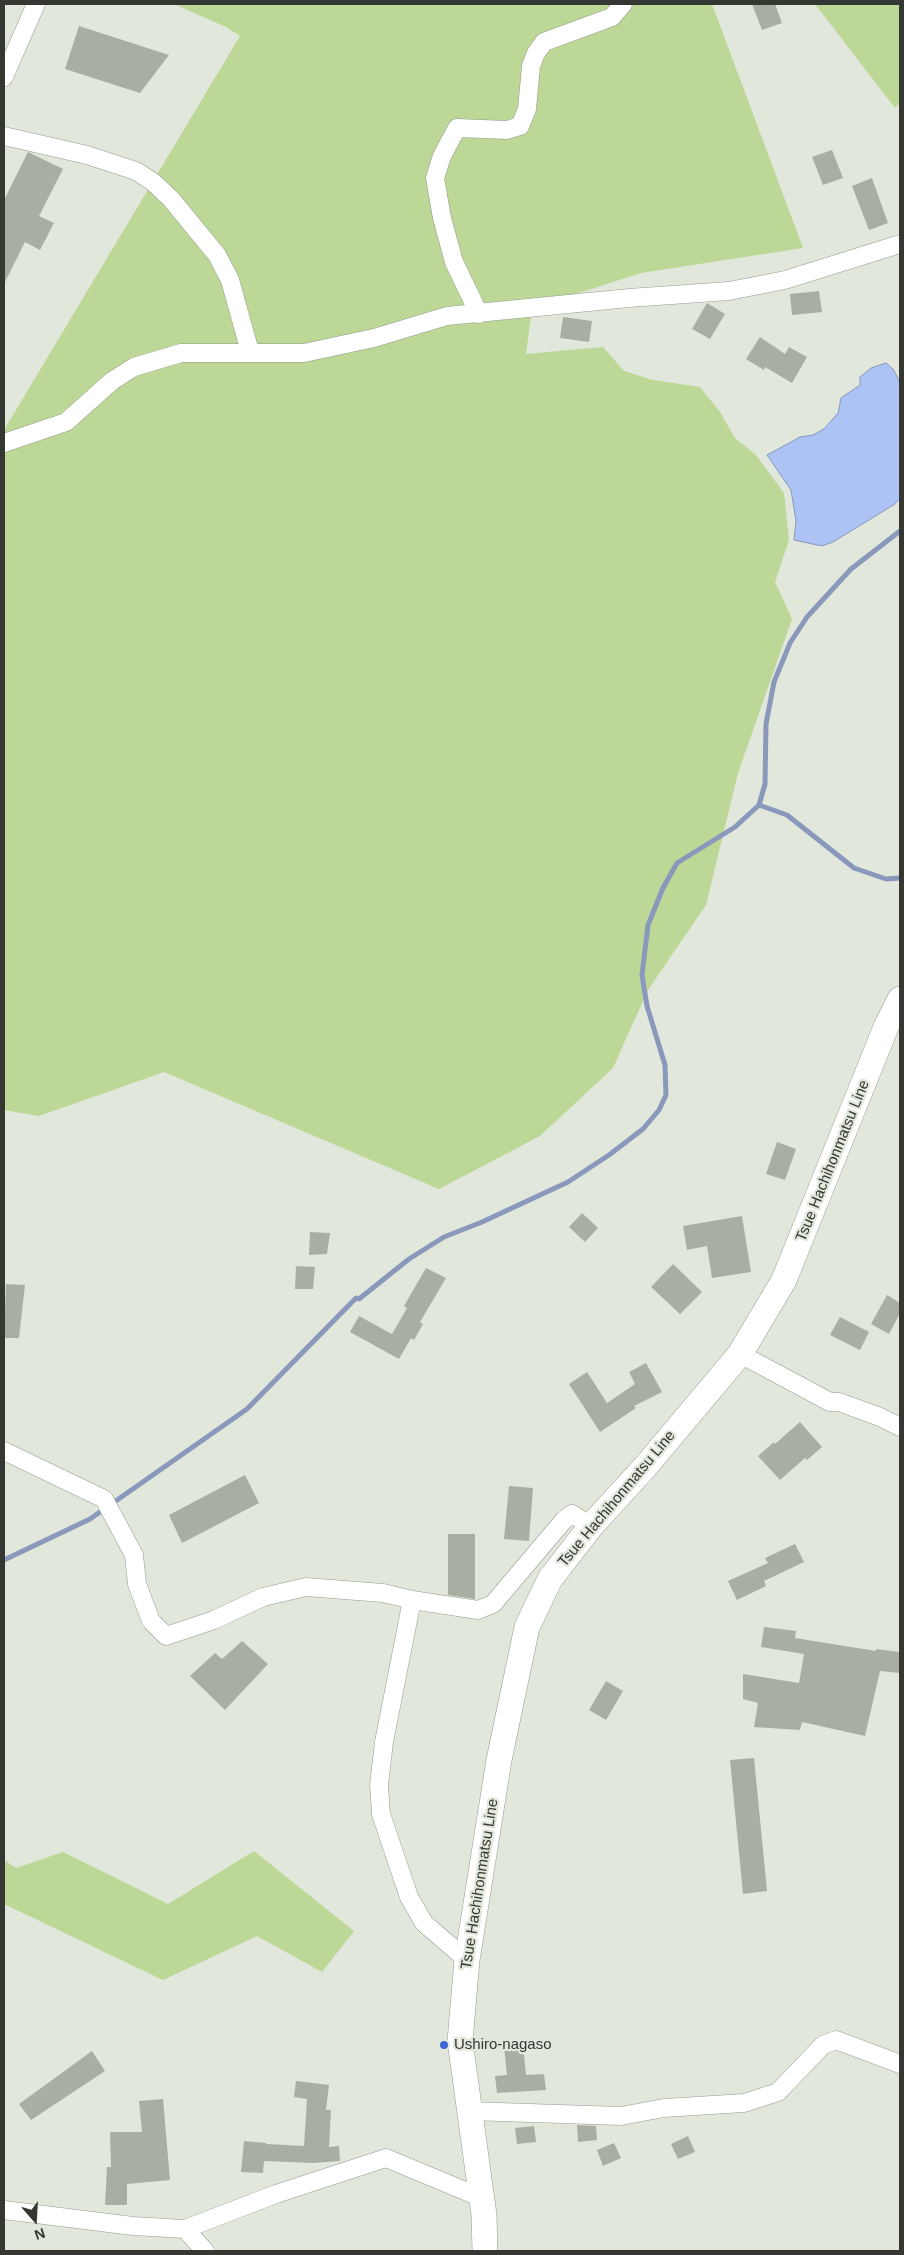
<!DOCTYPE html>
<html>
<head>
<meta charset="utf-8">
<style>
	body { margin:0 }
	#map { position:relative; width:904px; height:2255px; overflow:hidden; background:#e1e7db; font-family:Helvetica,sans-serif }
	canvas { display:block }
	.frame { position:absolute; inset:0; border:5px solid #353733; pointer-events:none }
	.north { position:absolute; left:10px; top:2195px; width:50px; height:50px; -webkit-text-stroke:4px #e1e7db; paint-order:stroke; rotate:161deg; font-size:14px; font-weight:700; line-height:20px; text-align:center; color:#353733 }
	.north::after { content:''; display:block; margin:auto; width:18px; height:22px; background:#353733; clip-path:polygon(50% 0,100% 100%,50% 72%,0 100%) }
</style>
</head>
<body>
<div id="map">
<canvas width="904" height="2255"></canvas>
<div class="frame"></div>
<div class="north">N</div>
</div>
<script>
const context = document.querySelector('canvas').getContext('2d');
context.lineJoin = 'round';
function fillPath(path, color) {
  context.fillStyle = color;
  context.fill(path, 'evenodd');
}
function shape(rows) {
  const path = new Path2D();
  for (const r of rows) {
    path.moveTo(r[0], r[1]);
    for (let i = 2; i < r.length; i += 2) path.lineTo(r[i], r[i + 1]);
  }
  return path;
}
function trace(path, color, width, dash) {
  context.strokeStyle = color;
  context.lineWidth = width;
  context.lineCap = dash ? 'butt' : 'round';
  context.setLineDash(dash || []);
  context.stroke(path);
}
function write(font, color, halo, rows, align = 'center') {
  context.font = font + ' Helvetica,sans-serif';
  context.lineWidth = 4.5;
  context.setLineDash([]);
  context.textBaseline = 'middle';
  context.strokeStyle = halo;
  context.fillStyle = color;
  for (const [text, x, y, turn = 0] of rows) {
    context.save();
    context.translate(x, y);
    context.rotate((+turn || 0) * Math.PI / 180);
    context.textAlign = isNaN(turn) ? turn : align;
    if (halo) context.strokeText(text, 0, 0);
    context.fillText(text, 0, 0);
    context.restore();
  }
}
fillPath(shape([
	[174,4,712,4,803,248,641,273,532,308,526,354,603,347,624,371,653,380,700,387,720,412,735,438,756,455,784,493,789,540,775,582,792,619,738,773,706,905,648,990,613,1068,540,1136,439,1189,164,1072,39,1116,4,1110,4,430,240,36,226,27],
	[815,4,900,4,900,102,895,108],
	[254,1851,354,1931,322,1972,257,1936,163,1980,4,1904,4,1860,16,1868,63,1852,168,1904]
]), '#bcd796');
const water = shape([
	[886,363,893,369,900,382,900,498,895,504,833,542,822,546,794,540,796,521,791,490,767,455,800,437,813,435,824,429,838,413,841,398,860,385,860,377,871,368,886,363]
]);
fillPath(water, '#adc2f5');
trace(water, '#8998bb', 1);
trace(shape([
	[759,805,787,815,854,868,886,879,900,878],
	[4,1560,90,1519,247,1409,356,1298,359,1299,409,1259,444,1237,482,1222,568,1182,609,1155,643,1129,659,1110,666,1095,665,1065,647,1006,642,975,648,925,663,888,677,863,735,827,759,805,765,784,766,724,774,682,790,643,807,617,851,569,900,531]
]), '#8998bb', 5);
fillPath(shape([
	[752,4,775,4,782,23,762,30],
	[79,26,169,55,140,93,65,69],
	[832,150,843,178,823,185,812,157],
	[28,152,63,169,39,216,54,223,40,250,25,242,4,284,4,200],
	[872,178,888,223,869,230,852,186],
	[819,291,822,312,792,315,790,294],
	[707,303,725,314,710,339,692,329],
	[563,317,592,321,589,342,560,338],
	[760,337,785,354,789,347,807,357,792,383,765,367,764,370,746,359],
	[777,1142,796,1149,785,1180,766,1174],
	[582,1213,598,1228,585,1242,569,1227],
	[742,1216,751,1272,712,1278,707,1246,687,1250,683,1226],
	[310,1232,330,1233,327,1254,309,1255],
	[673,1264,702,1292,680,1314,651,1287],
	[296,1266,315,1267,313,1289,295,1289],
	[426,1268,446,1278,420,1322,423,1324,414,1340,411,1338,399,1359,350,1332,359,1316,392,1334,407,1308,404,1306],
	[6,1284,25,1285,19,1338,4,1338],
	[887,1295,900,1303,900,1313,889,1334,871,1324],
	[840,1317,869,1332,860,1350,830,1335],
	[646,1363,662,1392,634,1406,636,1408,600,1432,569,1384,587,1372,607,1403,635,1384,629,1372],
	[800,1422,822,1447,807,1460,805,1458,780,1480,758,1456,774,1442,775,1444],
	[245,1475,259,1503,182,1543,169,1515],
	[509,1486,533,1488,529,1541,504,1539],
	[448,1534,475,1534,475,1599,448,1595],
	[795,1544,804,1562,764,1581,766,1586,737,1600,728,1581,768,1563,765,1558],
	[764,1627,796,1631,795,1638,876,1651,876,1649,900,1652,900,1673,880,1671,865,1736,802,1722,800,1730,754,1727,758,1703,743,1699,743,1674,799,1683,804,1654,761,1647],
	[242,1641,268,1664,225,1710,190,1676,215,1653,222,1659],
	[606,1681,623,1691,606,1720,589,1710],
	[754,1758,767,1891,743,1894,730,1760],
	[523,2045,526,2075,544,2074,546,2090,497,2093,495,2076,507,2075,504,2047],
	[92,2051,105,2071,31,2120,19,2104],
	[296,2081,329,2085,326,2110,331,2110,329,2147,339,2146,340,2161,313,2163,264,2161,263,2173,241,2172,244,2141,266,2143,266,2144,304,2146,307,2099,294,2097],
	[163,2099,170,2180,127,2184,127,2205,105,2205,107,2167,111,2167,110,2132,142,2132,139,2101],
	[577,2125,596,2126,597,2140,578,2142],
	[534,2126,536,2142,517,2144,515,2128],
	[688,2136,695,2152,678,2159,671,2144],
	[614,2143,621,2158,603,2166,597,2150]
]), '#a9aea3');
const minor = shape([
	[4,77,36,4],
	[4,136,87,155,136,171,153,182,171,199,217,255,230,280,250,352],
	[479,314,454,262,442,218,435,178,442,156,457,128,507,130,520,126,527,109,531,66,536,53,544,42,612,17,623,4],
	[4,443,66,422,112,381,134,367,181,353,304,353,374,338,447,316,629,298,729,291,785,280,900,244],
	[740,1354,830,1402,839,1402,880,1417,900,1427],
	[4,1451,104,1499,134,1555,137,1584,151,1621,166,1636,214,1620,263,1597,306,1587,383,1593,412,1600,478,1610,493,1604,564,1520,572,1514,591,1526],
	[412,1600,384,1742,379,1785,381,1814,409,1897,424,1923,467,1960],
	[469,2111,621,2116,664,2108,744,2103,778,2092,823,2045,836,2040,900,2064],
	[4,2210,133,2226,185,2229,276,2194,386,2158,482,2198],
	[185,2229,205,2251]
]);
const secondary = shape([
	[485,2251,484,2215,460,2041,467,1960,499,1760,527,1627,550,1579,591,1526,645,1467,740,1354,784,1280,886,1027,900,999]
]);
trace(minor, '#959a8f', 19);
trace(secondary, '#959a8f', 26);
trace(minor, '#fff', 18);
trace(secondary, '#fff', 25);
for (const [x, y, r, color] of [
	[444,2045,5,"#4063d5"]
]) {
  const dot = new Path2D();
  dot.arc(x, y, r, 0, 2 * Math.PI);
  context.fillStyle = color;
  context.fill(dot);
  trace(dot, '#e1e7db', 2);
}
write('15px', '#353733', '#e1e7db', [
	["Tsue Hachihonmatsu Line",833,1161,-68],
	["Tsue Hachihonmatsu Line",617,1499,-50],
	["Tsue Hachihonmatsu Line",480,1884,-81]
]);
write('15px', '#353733', '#e1e7db', [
	["Ushiro-nagaso",454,2045]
], 'left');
</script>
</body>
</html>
